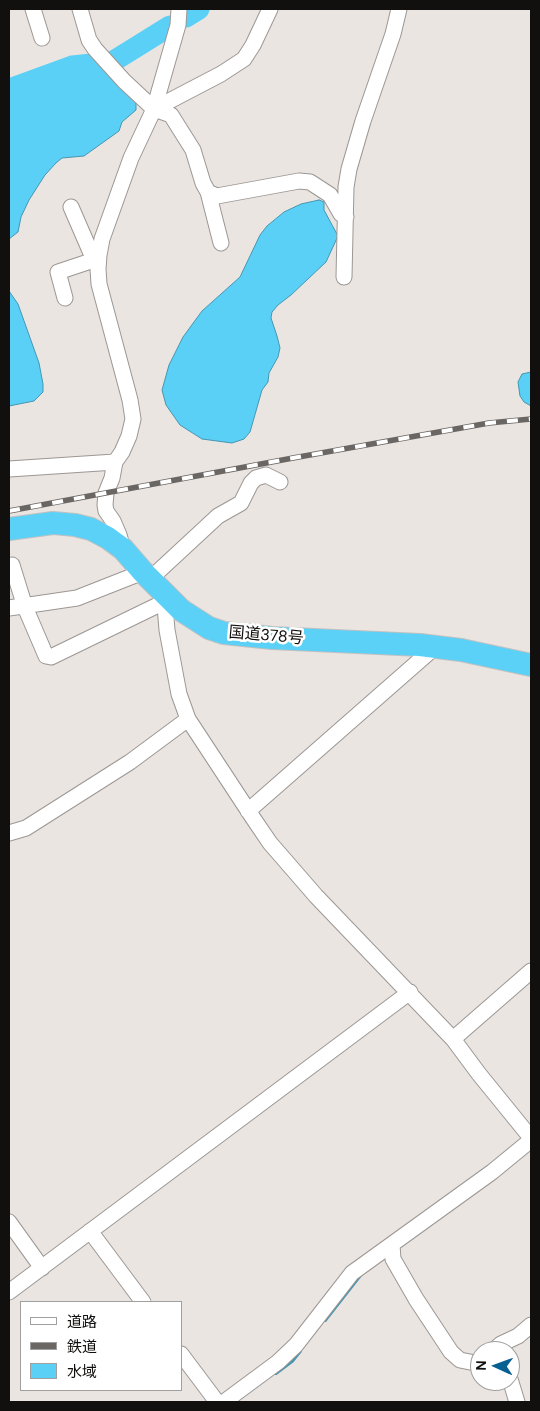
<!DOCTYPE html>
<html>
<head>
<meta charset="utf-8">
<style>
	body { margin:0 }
	#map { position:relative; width:540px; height:1411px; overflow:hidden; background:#eae5e1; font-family:"DM Sans","Noto Sans JP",sans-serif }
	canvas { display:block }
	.frame { position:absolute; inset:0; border:10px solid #12100f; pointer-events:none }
	.legend { position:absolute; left:20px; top:1301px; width:162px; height:90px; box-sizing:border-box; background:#fff; border:1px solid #a09f9f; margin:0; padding:6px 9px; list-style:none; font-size:15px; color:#12100f }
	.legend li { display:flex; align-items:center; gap:10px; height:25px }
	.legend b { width:25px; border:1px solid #a09f9f }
	.north { position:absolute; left:470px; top:1341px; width:50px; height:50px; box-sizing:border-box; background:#fff; border:1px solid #a09f9f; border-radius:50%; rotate:272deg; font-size:14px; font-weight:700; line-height:20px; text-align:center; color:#12100f }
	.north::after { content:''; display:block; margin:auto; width:18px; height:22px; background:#085f91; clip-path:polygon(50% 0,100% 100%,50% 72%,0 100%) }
</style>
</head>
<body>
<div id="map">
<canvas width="540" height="1411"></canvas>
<div class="frame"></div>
<ul class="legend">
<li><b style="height:6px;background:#fff"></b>道路</li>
<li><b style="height:6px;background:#6a6664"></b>鉄道</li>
<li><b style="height:14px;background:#5bd0f6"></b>水域</li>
</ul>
<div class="north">N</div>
</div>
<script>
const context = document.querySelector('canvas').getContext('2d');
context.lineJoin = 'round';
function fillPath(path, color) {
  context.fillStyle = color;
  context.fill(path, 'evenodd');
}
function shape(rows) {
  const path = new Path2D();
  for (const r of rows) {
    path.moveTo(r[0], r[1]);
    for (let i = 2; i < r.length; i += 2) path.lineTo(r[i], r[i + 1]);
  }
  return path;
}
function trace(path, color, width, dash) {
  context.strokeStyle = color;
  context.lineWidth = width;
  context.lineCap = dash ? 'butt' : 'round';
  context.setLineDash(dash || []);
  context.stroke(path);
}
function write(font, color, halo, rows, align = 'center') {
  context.font = font + ' "DM Sans","Noto Sans JP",sans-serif';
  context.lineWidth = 5;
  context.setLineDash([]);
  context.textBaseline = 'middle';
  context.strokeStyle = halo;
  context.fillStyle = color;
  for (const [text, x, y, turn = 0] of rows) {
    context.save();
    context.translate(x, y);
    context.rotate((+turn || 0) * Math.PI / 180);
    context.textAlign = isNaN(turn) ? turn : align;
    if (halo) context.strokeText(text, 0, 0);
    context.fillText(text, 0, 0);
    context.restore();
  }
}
const water = shape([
	[103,69,136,100,136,110,122,122,119,131,84,156,62,158,56,163,45,175,29,200,21,217,18,232,9,239,9,94,71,71,103,69],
	[319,200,324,202,324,210,338,236,326,262,291,295,278,305,272,312,271,318,277,336,280,348,278,357,269,373,268,382,262,390,250,432,244,439,232,443,202,439,180,425,166,405,162,390,169,365,183,337,202,311,240,277,260,235,267,226,284,212,301,204,319,200],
	[9,291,18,304,39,363,43,384,43,392,34,401,9,406,9,291],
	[531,372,531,406,524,402,520,396,518,382,522,374,531,372]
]);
fillPath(water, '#5bd0f6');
trace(water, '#4596b1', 1);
trace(shape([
	[325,1320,361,1274],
	[276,1373,292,1361,300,1351]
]), '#4596b1', 4);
trace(shape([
	[186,17,199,9],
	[9,89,72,66,112,62,170,26]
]), '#5bd0f6', 21);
const minor = shape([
	[33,9,42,38],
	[80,9,89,40,95,49,124,81,154,109,171,115,193,150,203,183,208,192,217,196,299,181,310,182,330,195,341,214,346,217],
	[154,109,221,74,244,59,253,45,270,9],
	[208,192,221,243],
	[71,207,94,260],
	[344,277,346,187,349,169,363,121,393,34,399,9],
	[65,298,58,272,94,260,98,260],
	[9,469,115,462],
	[123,549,119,535,113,521,106,511,105,505,106,493,112,478,115,462,122,452,129,436,133,419,130,400,99,284,98,269,99,255,102,239,131,158,154,109,178,25,179,9],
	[12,565,25,607,46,656,51,657,156,606,165,605],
	[150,579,218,516,241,503,251,483,256,478,266,475,280,482],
	[164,594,167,630,179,694,188,719,253,818,270,843,316,896,453,1039,479,1074,531,1138],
	[9,608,77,598,143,572],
	[248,811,435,647],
	[9,833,26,828,130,762,188,719],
	[453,1039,531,971],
	[9,1222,42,1268],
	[90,1231,143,1302],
	[392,1245,393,1259,416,1299,451,1352,460,1360,480,1364],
	[9,1292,410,992],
	[493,1351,501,1344,518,1336,531,1325],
	[181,1354,217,1402],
	[510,1379,517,1402],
	[224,1402,278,1362,296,1345,352,1273,492,1172,531,1140]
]);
const highway = shape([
	[9,529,53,523,75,525,91,529,108,538,123,549,143,572,181,610,209,628,224,633,272,638,420,645,461,650,531,665]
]);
trace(minor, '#9c9794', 17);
trace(highway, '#c1c1c1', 24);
trace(minor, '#fff', 15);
trace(highway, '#5bd1f7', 22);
const rail = shape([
	[9,511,293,458,489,423,531,419]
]);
trace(rail, '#6a6664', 5.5);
trace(rail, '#fff', 4, [11]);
write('16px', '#12100f', '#fff', [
	["国道378号",266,636,5]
]);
</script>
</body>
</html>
